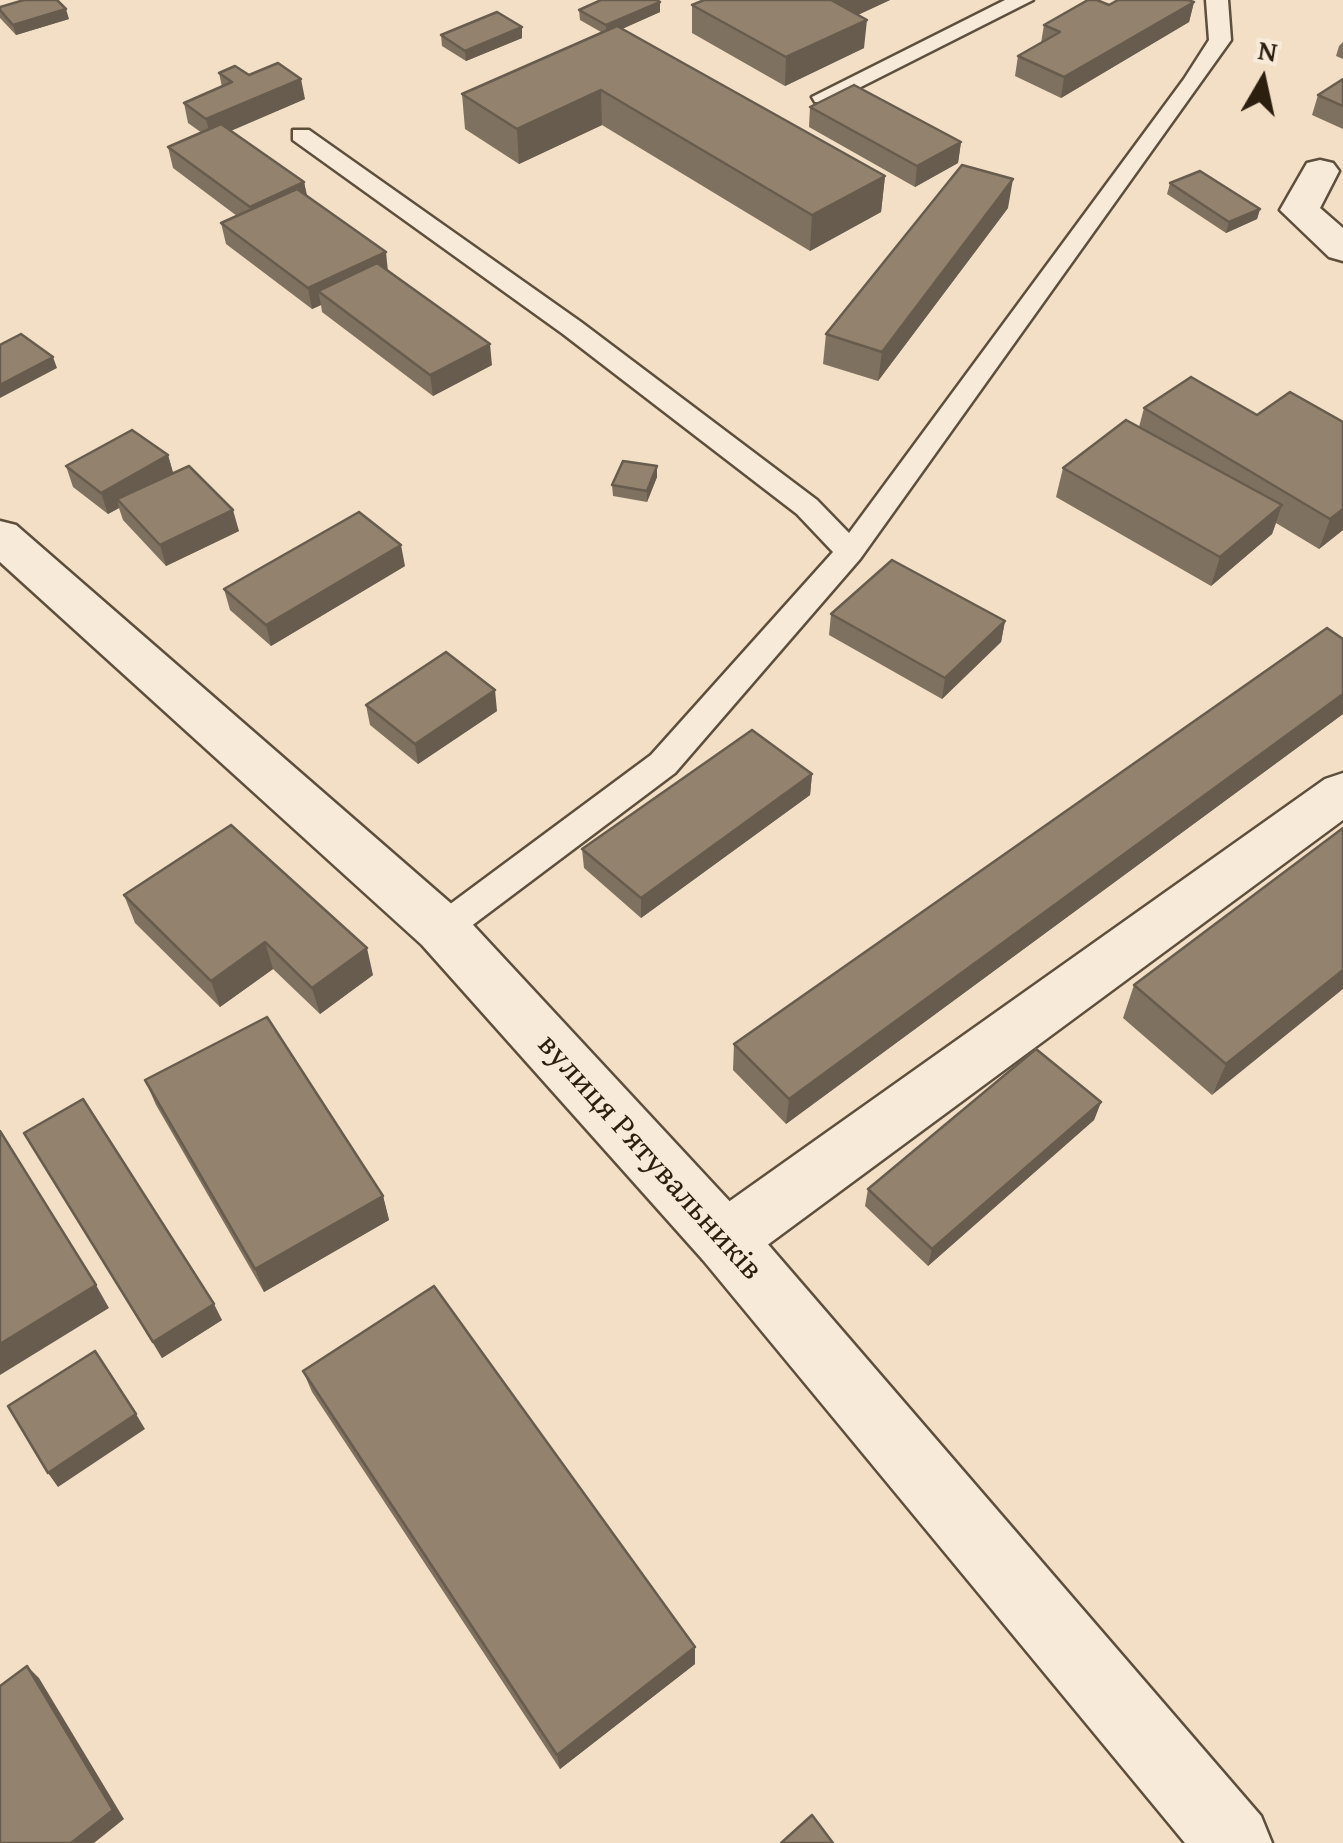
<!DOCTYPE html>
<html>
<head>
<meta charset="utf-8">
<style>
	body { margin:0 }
	#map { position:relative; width:1343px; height:1843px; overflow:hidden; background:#f2dfc5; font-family:"Gentium Book Plus",serif }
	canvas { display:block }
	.north { position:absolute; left:1213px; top:30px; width:100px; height:100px; -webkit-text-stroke:8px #f7ead9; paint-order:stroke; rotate:9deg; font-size:28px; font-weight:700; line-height:40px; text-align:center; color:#2d1f10 }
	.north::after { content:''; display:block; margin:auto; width:35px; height:45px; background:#2d1f10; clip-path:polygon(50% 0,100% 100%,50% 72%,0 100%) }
</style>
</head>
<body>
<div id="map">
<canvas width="1343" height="1843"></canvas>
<div class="north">N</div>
</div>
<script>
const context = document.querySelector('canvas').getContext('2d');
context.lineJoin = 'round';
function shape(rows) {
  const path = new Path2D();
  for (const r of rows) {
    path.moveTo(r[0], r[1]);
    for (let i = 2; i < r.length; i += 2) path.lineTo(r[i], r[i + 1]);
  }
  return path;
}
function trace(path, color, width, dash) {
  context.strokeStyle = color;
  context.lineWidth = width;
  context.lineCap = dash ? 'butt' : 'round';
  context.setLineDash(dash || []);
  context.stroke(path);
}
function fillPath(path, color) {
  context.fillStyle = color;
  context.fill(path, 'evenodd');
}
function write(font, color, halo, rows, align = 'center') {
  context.font = font + ' "Gentium Book Plus",serif';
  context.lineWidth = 10;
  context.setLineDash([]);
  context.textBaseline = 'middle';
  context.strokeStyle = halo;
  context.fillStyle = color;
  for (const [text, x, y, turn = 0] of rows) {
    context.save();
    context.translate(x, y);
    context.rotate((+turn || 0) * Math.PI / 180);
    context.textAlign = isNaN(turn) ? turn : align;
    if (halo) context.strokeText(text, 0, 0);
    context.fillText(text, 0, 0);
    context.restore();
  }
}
const service = shape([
	[1005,0,1033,0,831,102,815,102,812,97,1005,0],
	[1206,0,1228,0,1231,40,860,559,675,773,454,939,442,943,430,939,424,929,430,919,651,755,833,552,797,514,563,334,293,140,293,130,309,130,581,322,817,500,849,533,1184,79,1209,40,1206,0]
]);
const minor = shape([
	[1320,160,1333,163,1339,171,1320,208,1343,228,1343,261,1329,257,1280,210,1307,163,1320,160],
	[1343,773,1343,820,747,1260,725,1268,703,1260,694,1240,703,1220,1325,779,1343,773]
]);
const tertiary = shape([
	[0,521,16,525,462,913,747,1220,1261,1816,1272,1843,1185,1843,703,1260,422,945,0,562,0,521]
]);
trace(service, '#5e4f3d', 5);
trace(minor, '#5e4f3d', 5);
trace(tertiary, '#5e4f3d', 5);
fillPath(service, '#f7ead9');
fillPath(minor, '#f7ead9');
fillPath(tertiary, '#f7ead9');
fillPath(shape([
	[704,0,890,0,858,15,864,48,785,86,692,33,692,5],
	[1194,2,1189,22,1061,98,1015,76,1018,56,1041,43,1044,25,1109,5],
	[0,7,69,19,16,35,0,18],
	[579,10,660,12,622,29,885,176,881,212,810,251,602,125,519,164,465,129,462,94,601,32,580,20],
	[441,35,522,38,466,61,442,46],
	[1343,42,1343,59,1336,56,1339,46],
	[219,73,305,99,231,131,304,182,307,195,492,365,433,396,322,312,321,305,312,309,226,244,221,223,237,216,173,168,168,147,202,133,188,123,184,103,222,87],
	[1343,79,1343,129,1312,115,1318,95],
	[810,107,961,142,958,163,915,187,809,127],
	[1170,183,1260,209,1257,219,1226,233,1167,194],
	[1008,208,878,381,823,364,826,334],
	[1144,408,1343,422,1343,530,1319,549,1276,523,1272,534,1211,586,1056,497,1063,468,1139,427],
	[168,455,173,473,239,531,166,566,123,520,119,508,108,514,73,487,66,466],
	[657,477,647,502,613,496,612,485],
	[405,566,271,646,230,610,224,589],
	[831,614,1005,621,1001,642,942,699,829,635],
	[1343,639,1343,714,786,1124,733,1070,734,1044],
	[366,705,497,711,418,764,370,725],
	[812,774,810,795,641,918,584,868,582,849],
	[1343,828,1212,1095,1123,1018,1134,985],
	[124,895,373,975,320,1014,273,969,220,1007,135,923],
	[145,1080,383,1196,389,1220,264,1292,156,1105],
	[1101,1102,1094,1120,928,1266,865,1206,868,1189],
	[24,1133,222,1320,162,1358],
	[303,1371,695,1664,560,1769,312,1392]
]), '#7e715f');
fillPath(shape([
	[831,0,890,0,829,28],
	[660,2,660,12,606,36,606,25],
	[1194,2,1189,22,1061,98,1064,77],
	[66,9,69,19,16,35,13,25],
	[867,20,864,48,785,86,786,57],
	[522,27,522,38,466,61,465,51],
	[301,79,305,99,211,139,206,119],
	[601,90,602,125,519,164,517,129],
	[961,142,958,163,915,187,917,166],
	[885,176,881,212,810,251,812,215],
	[1013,179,1008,208,878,381,882,352],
	[304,182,308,203,254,228,250,207],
	[1260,209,1257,219,1226,233,1229,222],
	[386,252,388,272,318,291,321,305,312,309,308,288],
	[490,344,492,365,433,396,430,375],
	[53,357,57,368,0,398,0,385],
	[168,455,174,476,117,499,119,508,108,514,101,493],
	[657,466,657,477,647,502,647,491],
	[1282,505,1272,534,1211,586,1220,557],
	[1343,509,1343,530,1319,549,1330,519],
	[233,510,239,531,166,566,160,545],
	[401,545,405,566,271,646,266,625],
	[1005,621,1001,642,942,699,945,678],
	[495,690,497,711,418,764,415,744],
	[1343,694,1343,714,786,1124,789,1099],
	[812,774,810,795,641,918,641,898],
	[265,942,273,969,220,1007,211,981],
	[367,948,373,975,320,1014,312,988],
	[1343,970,1343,989,1212,1095,1226,1064],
	[1101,1102,1094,1120,928,1266,932,1249],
	[383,1196,389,1220,264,1292,255,1269],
	[96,1285,109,1308,0,1375,0,1344],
	[214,1304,222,1320,162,1358,153,1342],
	[136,1414,145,1429,58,1487,48,1473],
	[695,1647,695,1664,560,1769,557,1755],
	[27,1666,39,1678,124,1819,94,1843,71,1843]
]), '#675c4d');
const building = shape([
	[24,0,57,0,66,9,13,25,0,10,0,7,24,0],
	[601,0,657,0,660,2,606,25,579,10,601,0],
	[704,0,831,0,867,20,786,57,692,5,704,0],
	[1088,0,1097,0,1109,5,1118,0,1188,0,1194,2,1064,77,1018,56,1060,32,1044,25,1088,0],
	[497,12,522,27,465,51,441,35,497,12],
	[617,26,885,176,812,215,601,90,517,129,462,94,617,26],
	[278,63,301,79,206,119,184,103,232,82,219,73,235,66,249,75,278,63],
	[1343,79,1343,106,1318,95,1343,79],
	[854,85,961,142,917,166,810,107,854,85],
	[221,124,304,182,250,207,168,147,221,124],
	[962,165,1013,179,882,352,826,334,962,165],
	[1200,171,1260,209,1229,222,1170,183,1200,171],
	[297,189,386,252,308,288,221,223,297,189],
	[377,263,490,344,430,375,318,291,377,263],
	[21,334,53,357,0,385,0,345,21,334],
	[1191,377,1257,415,1290,392,1343,422,1343,509,1330,519,1144,408,1191,377],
	[1126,420,1282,505,1220,557,1063,468,1126,420],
	[132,430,168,455,101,493,66,466,132,430],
	[623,461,657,466,647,491,612,485,623,461],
	[189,466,233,510,160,545,117,499,189,466],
	[359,512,401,545,266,625,224,589,359,512],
	[892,560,1005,621,945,678,831,614,892,560],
	[1327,628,1343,639,1343,694,789,1099,734,1044,1327,628],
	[446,652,495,690,415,744,366,705,446,652],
	[752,730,812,774,641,898,582,849,752,730],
	[231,825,367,948,312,988,265,942,211,981,124,895,231,825],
	[1343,828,1343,970,1226,1064,1134,985,1343,828],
	[267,1017,383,1196,255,1269,145,1080,267,1017],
	[1036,1049,1101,1102,932,1249,868,1189,1036,1049],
	[83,1099,214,1304,153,1342,24,1133,83,1099],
	[0,1131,96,1285,0,1344,0,1131],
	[434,1286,695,1647,557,1755,303,1371,434,1286],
	[95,1351,136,1414,48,1473,8,1406,95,1351],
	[27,1666,113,1810,71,1843,0,1843,0,1686,27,1666],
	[812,1815,833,1843,781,1843,812,1815]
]);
fillPath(building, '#93836e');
trace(building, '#675c4d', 2.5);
write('32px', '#2d1f10', '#f7ead9', [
	["вулиця Рятувальників",649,1158,48]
]);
</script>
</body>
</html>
